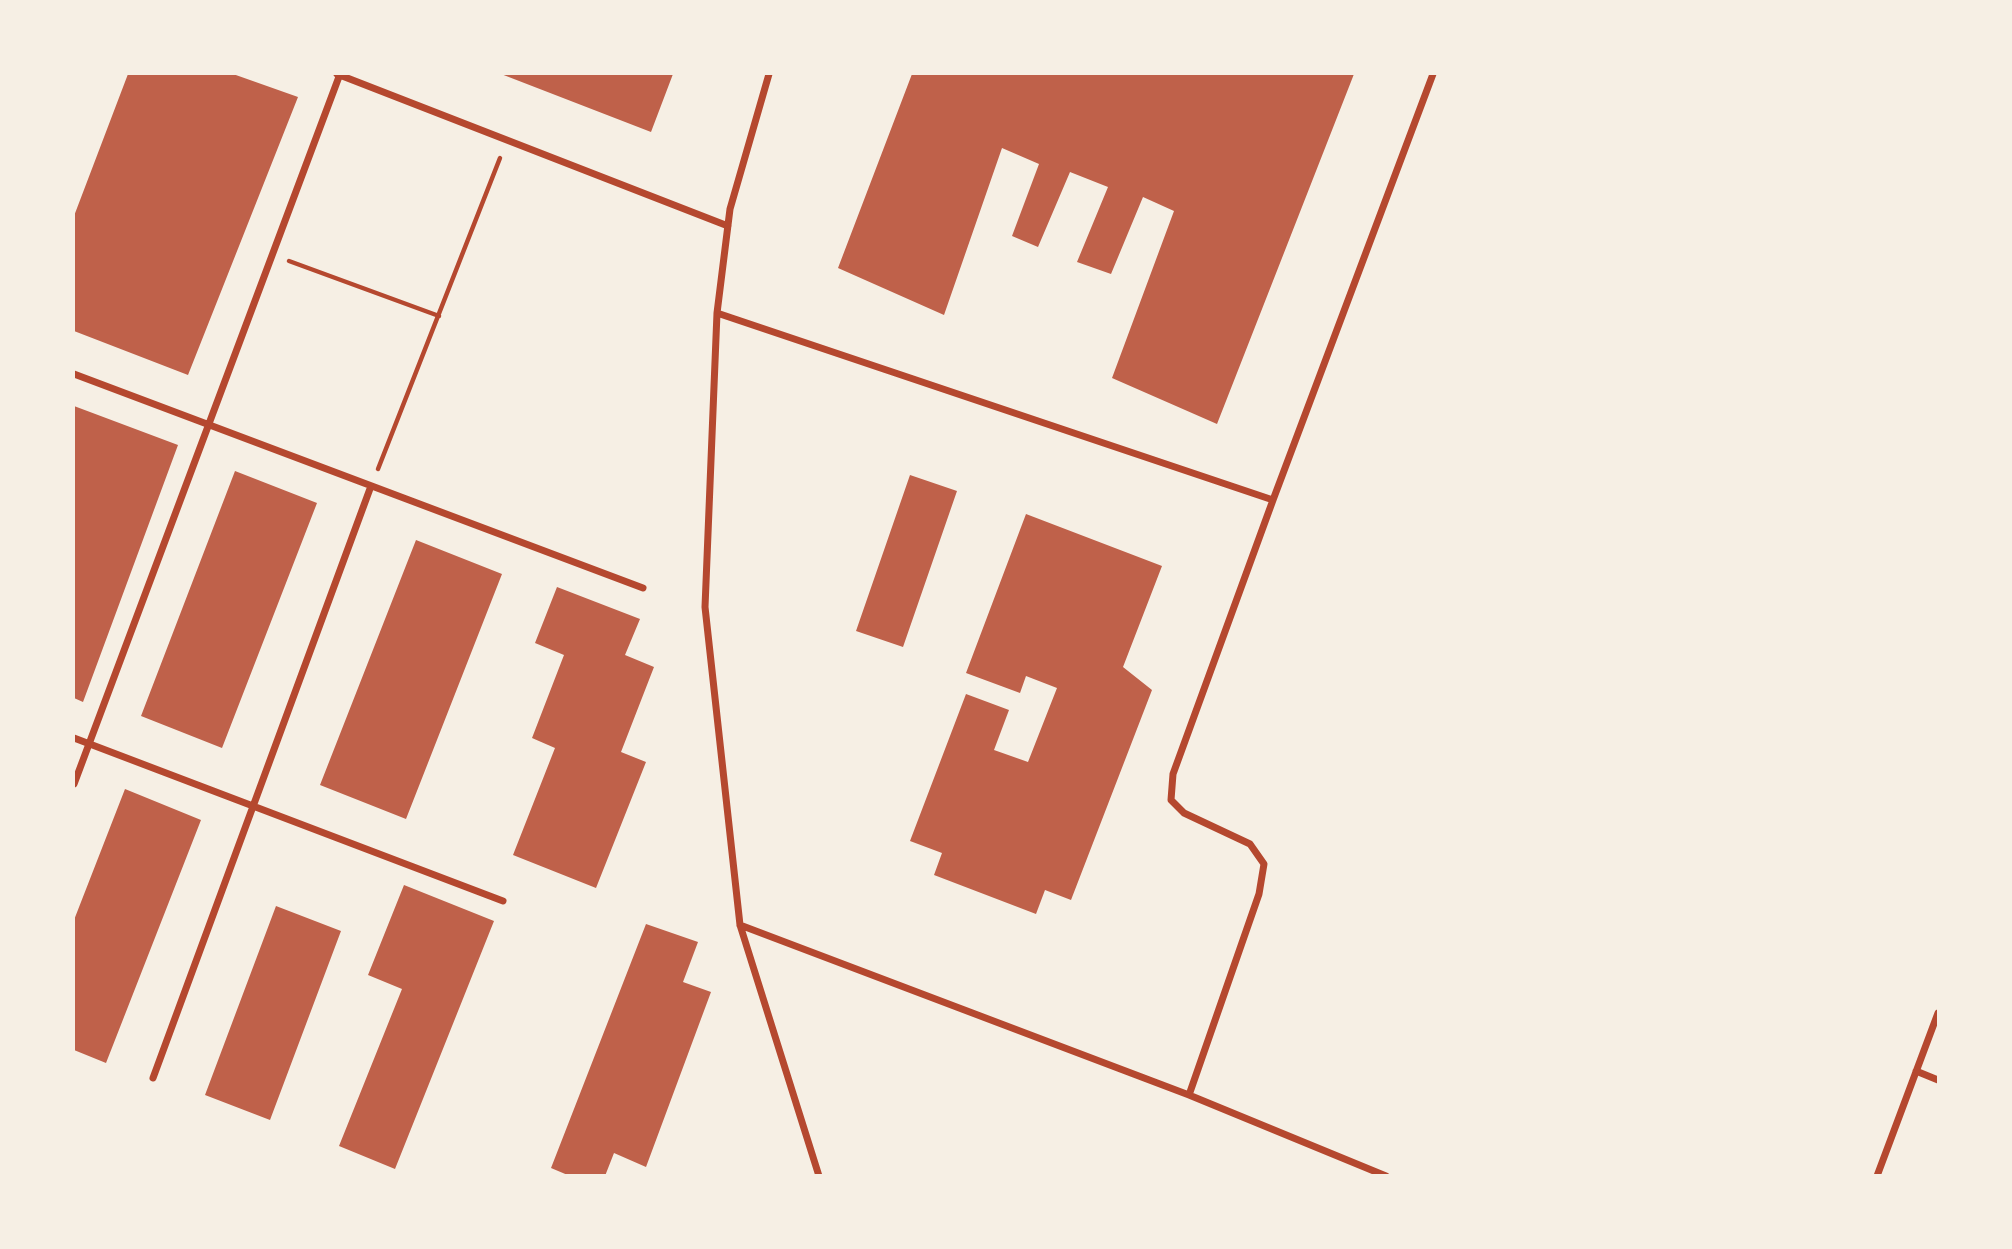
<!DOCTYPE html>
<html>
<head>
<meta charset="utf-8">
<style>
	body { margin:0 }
	#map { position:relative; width:2012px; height:1249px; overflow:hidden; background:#f6efe4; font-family:Inter,sans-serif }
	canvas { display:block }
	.frame { position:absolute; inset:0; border:75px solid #f6efe4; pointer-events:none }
</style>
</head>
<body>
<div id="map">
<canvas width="2012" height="1249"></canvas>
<div class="frame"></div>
</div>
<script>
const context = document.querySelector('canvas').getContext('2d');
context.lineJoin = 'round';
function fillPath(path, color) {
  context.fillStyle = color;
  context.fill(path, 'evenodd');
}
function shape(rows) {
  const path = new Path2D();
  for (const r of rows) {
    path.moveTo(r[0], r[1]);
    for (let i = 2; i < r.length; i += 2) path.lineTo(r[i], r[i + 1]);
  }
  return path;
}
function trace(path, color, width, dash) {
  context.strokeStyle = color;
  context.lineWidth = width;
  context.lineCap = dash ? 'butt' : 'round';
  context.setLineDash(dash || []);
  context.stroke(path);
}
fillPath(shape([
	[128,74,233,74,298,97,188,375,74,331,74,216],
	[501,74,673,74,651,132],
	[912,74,1354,74,1217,424,1112,378,1174,211,1143,197,1111,274,1077,262,1108,187,1070,172,1038,247,1012,236,1039,164,1002,148,944,315,838,268],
	[74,406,178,445,83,702,74,698],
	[235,471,317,503,222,748,141,716],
	[910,475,957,491,903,647,856,631],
	[1026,514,1162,566,1123,667,1152,690,1071,900,1045,890,1036,914,934,875,942,853,910,841,966,694,1009,710,994,750,1028,762,1057,688,1026,676,1020,693,966,673],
	[416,540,502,574,406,819,320,785],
	[557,587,640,619,625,655,654,667,621,752,646,762,596,888,513,855,555,748,532,738,564,655,535,643],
	[125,789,201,820,106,1063,74,1050,74,920],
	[404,885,494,921,395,1169,339,1146,402,989,368,975],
	[276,906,341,931,270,1120,205,1095],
	[646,924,698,942,683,982,711,992,646,1167,614,1153,605,1176,570,1176,551,1168]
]), '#bf614a');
trace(shape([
	[289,261,439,316],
	[378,469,500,158]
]), '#b5482f', 4.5);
trace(shape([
	[337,74,728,226],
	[769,74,730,209,717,313,705,607,740,925,819,1176],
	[717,313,1273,500,1433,74],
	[74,374,643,588],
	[74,738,503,901],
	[74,784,340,74],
	[740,925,1189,1095,1386,1176],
	[1916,1071,1938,1080],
	[153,1078,371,486],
	[1189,1095,1259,894,1264,864,1250,844,1184,813,1171,800,1173,774,1273,500],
	[1877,1176,1938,1013]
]), '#b5482f', 7);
</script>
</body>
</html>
